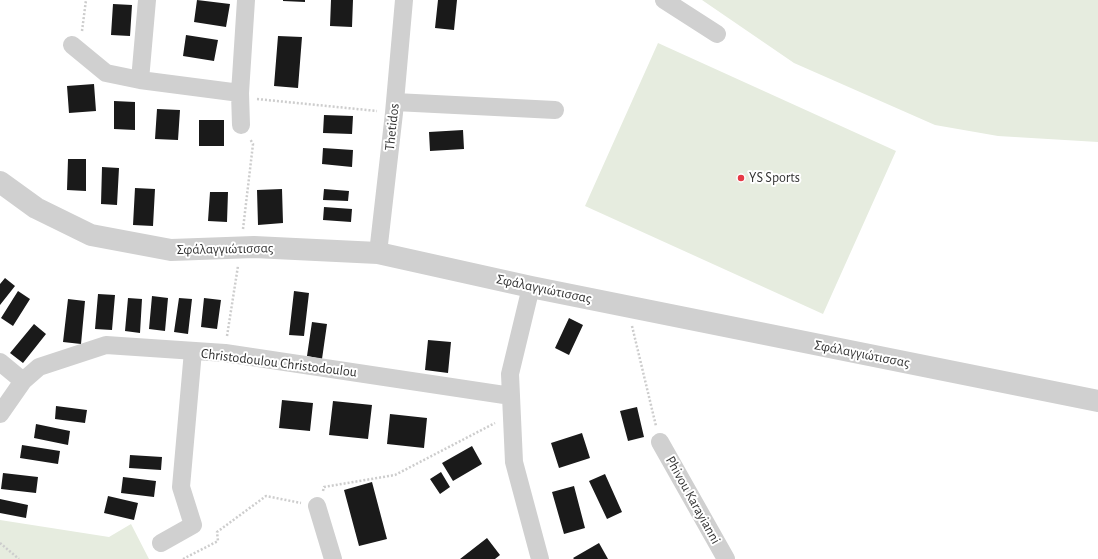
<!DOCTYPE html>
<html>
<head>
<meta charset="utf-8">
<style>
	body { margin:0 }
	canvas { display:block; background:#fff }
</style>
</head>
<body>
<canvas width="1098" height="559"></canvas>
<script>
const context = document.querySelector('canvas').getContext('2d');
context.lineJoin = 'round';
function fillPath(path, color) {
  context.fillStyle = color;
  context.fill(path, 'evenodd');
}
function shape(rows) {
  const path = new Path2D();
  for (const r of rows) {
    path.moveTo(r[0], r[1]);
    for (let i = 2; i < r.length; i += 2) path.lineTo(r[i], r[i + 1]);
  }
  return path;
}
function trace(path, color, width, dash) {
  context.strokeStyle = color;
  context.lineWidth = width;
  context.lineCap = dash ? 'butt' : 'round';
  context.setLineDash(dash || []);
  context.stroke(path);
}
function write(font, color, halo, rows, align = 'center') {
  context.font = font + ' "Alegreya Sans",sans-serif';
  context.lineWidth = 4;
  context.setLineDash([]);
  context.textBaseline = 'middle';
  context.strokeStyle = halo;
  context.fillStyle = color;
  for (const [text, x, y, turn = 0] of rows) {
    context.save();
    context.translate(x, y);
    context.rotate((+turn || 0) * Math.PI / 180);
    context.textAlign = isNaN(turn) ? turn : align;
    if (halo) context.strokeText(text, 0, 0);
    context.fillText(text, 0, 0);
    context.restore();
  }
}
fillPath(shape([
	[702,0,1098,0,1098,142,998,136,935,125,794,63],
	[658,43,896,151,823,314,585,206],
	[0,520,109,537,131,524,149,559,0,559]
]), '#e6ecdf');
fillPath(shape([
	[197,0,230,4,226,27,194,22],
	[283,0,305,0,305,2,283,1],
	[331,0,353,0,352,27,330,26],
	[438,0,457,0,454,30,435,28],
	[113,4,132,5,130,36,111,35],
	[186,35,218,40,214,61,183,56],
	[278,36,302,37,298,88,274,86],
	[94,84,96,111,69,113,67,86],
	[114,101,135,102,135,130,114,129],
	[157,109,180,110,178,140,155,139],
	[324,115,353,116,352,134,323,133],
	[199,120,224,120,224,146,199,146],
	[463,130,464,149,430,151,429,132],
	[323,148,353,150,352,167,322,164],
	[68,159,86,159,86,191,67,190],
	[102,167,119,168,117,205,101,204],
	[135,188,155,189,153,226,133,225],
	[282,189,283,223,258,225,257,190],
	[324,189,349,191,348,201,323,200],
	[210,192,228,192,227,222,208,221],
	[324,207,352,209,351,222,323,220],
	[5,278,15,286,0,305,0,284],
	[18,291,30,299,13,326,1,318],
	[294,291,309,293,304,336,289,335],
	[98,294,115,295,112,330,95,329],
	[152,296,168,298,165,331,149,329],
	[128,298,142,299,140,333,125,331],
	[179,298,192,299,188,334,174,332],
	[204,298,221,300,217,329,201,327],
	[68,299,85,301,81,344,63,342],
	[569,318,583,325,569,355,555,348],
	[312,322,327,324,322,359,307,356],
	[34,324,46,334,23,363,10,353],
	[428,340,451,342,448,373,425,370],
	[282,400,313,403,310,431,279,428],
	[333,401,372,405,368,439,329,435],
	[56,406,87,410,85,423,55,419],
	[637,407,644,437,628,441,620,411],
	[390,414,427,418,424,448,387,444],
	[36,424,70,431,68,445,34,438],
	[582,433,590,458,559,468,551,443],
	[22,445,60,451,58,464,20,458],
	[472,446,482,464,453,481,442,463],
	[130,455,162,457,161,470,129,468],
	[441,472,450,487,440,494,430,479],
	[3,473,38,477,36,493,1,489],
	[605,474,622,512,607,519,589,481],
	[123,477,156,481,154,497,121,493],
	[372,482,387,539,359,546,344,490],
	[574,486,585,528,564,534,552,492],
	[108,496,138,503,134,520,104,513],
	[0,499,28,505,26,518,0,513],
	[487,538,500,555,495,559,460,559],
	[599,543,608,559,574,559,573,558]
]), '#1a1a1a');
trace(shape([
	[82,31,86,0],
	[257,99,377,111],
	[243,229,253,144,250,139],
	[632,326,656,426],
	[227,336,238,266],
	[323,491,324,487,395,475,495,423],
	[0,543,19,559],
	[183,559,218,541,217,532,266,496,301,503]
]), '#cdcdcd', 2.5, [2, 2]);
trace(shape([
	[664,0,717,34],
	[72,45,106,73,140,80,240,93],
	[140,80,147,0],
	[395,102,555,110],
	[241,125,240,93,246,0],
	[378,253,394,113,404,0],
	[531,287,510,374,514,462,540,559],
	[0,362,23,381],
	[0,414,23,381,39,367,106,345,225,353,511,396],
	[660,442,726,559],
	[317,506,333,559],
	[161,543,193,525,181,487,193,351]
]), '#d0d0d0', 18);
trace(shape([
	[0,182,36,208,91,235,171,250,254,247,378,253,531,287,1098,401]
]), '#d0d0d0', 22);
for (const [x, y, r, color] of [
	[741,178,4,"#e63946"]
]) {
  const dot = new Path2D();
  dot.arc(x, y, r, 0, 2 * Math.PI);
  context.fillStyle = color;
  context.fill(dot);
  trace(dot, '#fff', 1.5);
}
write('14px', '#333', '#fff', [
	["Thetidos",392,127,-84],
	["Σφάλαγγιώτισσας",225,249,-1],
	["Σφάλαγγιώτισσας",544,289,12],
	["Σφάλαγγιώτισσας",862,354,11],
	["Christodoulou Christodoulou",279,363,7],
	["Phivou Karayianni",693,500,61]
]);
write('14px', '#333', '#fff', [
	["YS Sports",749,178]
], 'left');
</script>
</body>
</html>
